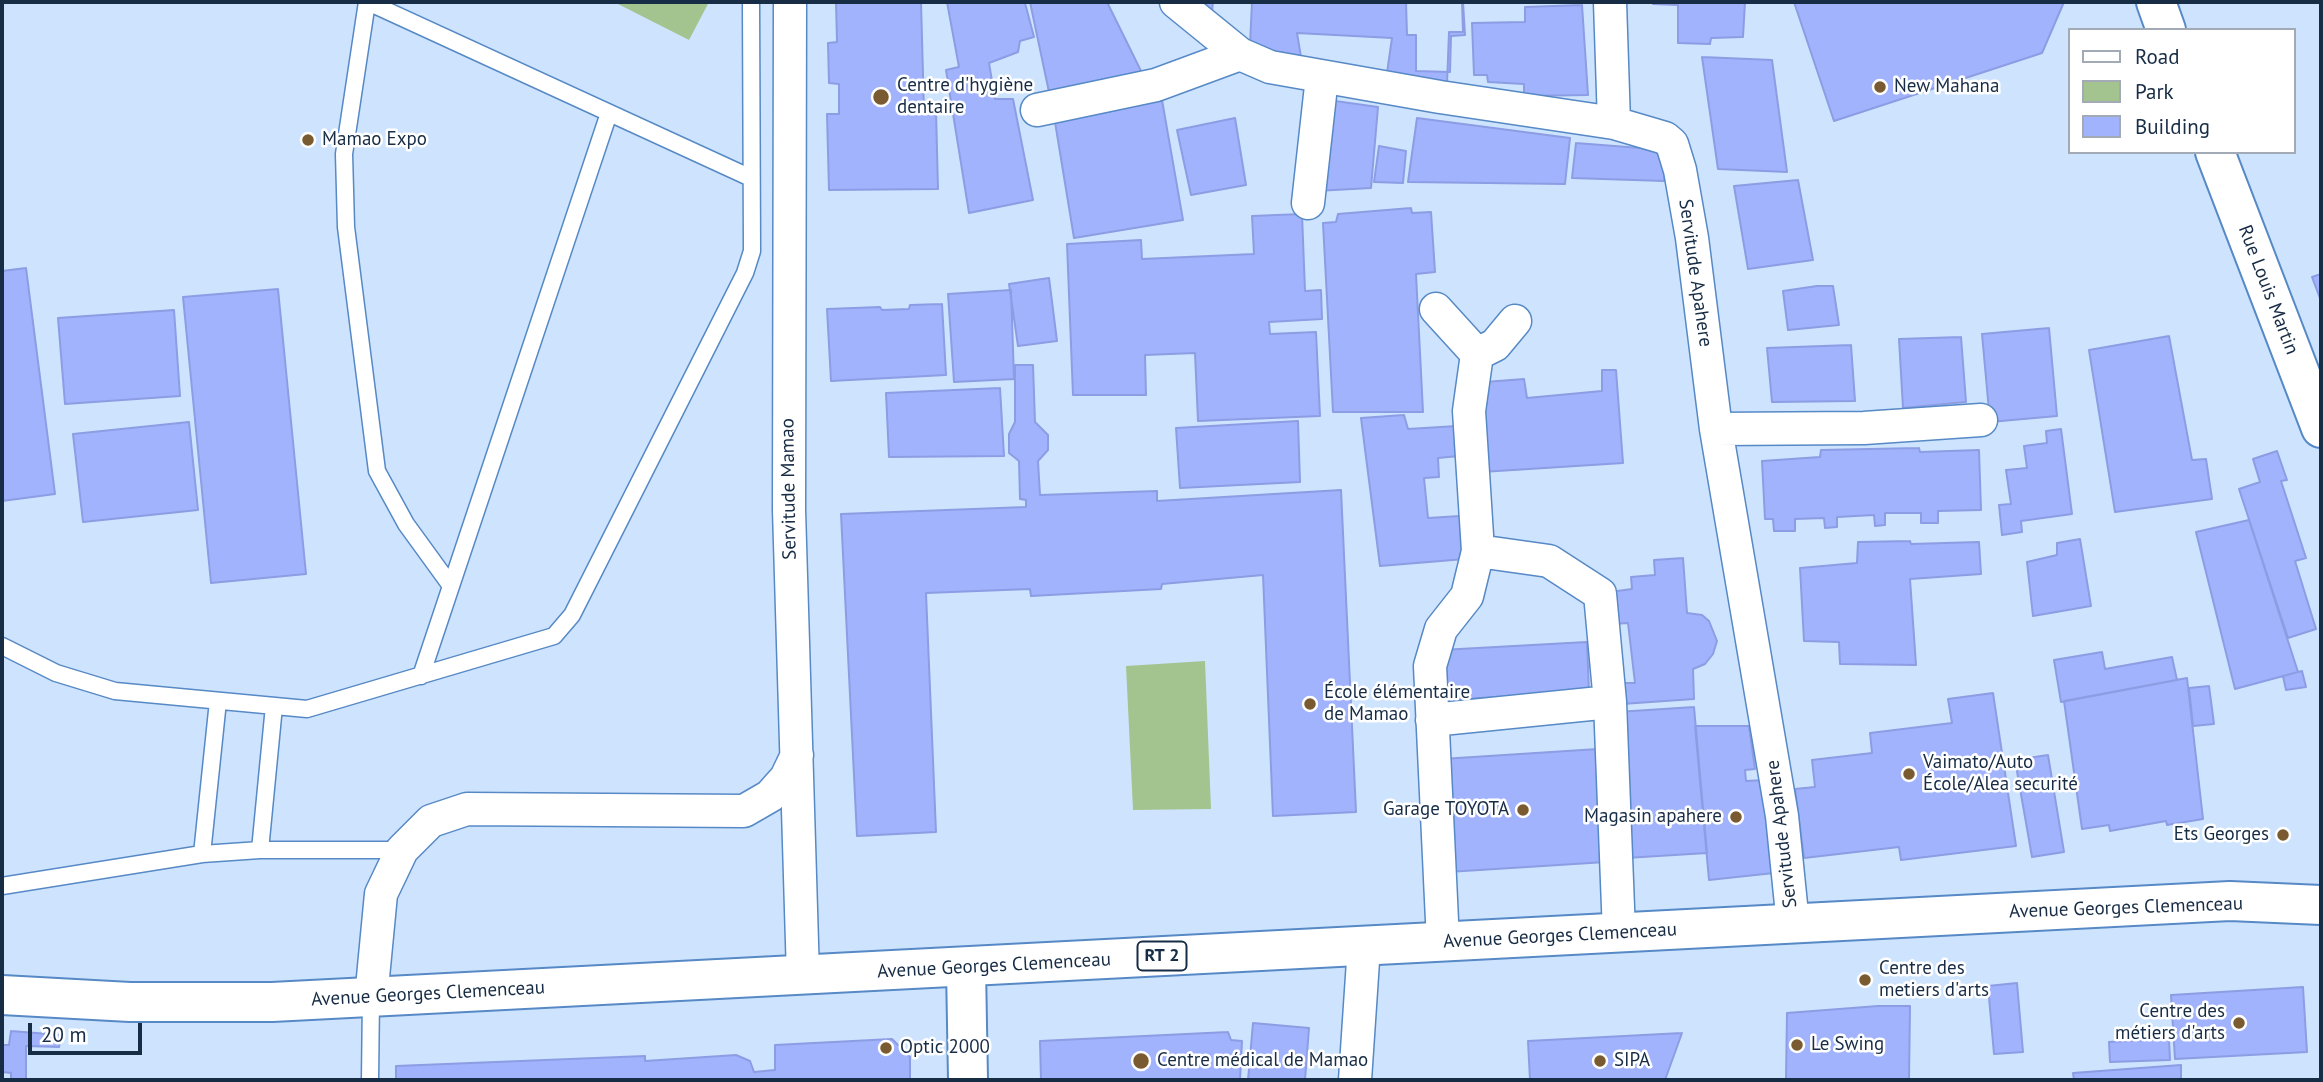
<!DOCTYPE html>
<html>
<head>
<meta charset="utf-8">
<style>
	body { margin:0 }
	#map { position:relative; width:2323px; height:1082px; overflow:hidden; background:#cee4fe; font-family:"PT Sans",sans-serif }
	canvas { display:block }
	.frame { position:absolute; inset:0; border:4px solid #172c45; pointer-events:none }
	.legend { position:absolute; left:2068px; top:28px; width:228px; height:126px; box-sizing:border-box; background:#fff; border:2px solid #a2abb5; margin:0; padding:9px 12px; list-style:none; font-size:21px; color:#172c45 }
	.legend li { display:flex; align-items:center; gap:14px; height:35px }
	.legend b { width:35px; border:2px solid #a2abb5 }
	.scale { position:absolute; left:28px; top:1023px; width:114px; height:32px; box-sizing:border-box; border:4px solid #172c45; border-top:0; padding-left:9px; font-size:21px; line-height:24px; white-space:nowrap; color:#172c45; -webkit-text-stroke:5px #fff; paint-order:stroke }
</style>
</head>
<body>
<div id="map">
<canvas width="2323" height="1082"></canvas>
<div class="frame"></div>
<ul class="legend">
<li><b style="height:9px;background:#fff"></b>Road</li>
<li><b style="height:19px;background:#a4c48f"></b>Park</li>
<li><b style="height:19px;background:#a2b3fd"></b>Building</li>
</ul>
<div class="scale">20 m</div>
</div>
<script>
const context = document.querySelector('canvas').getContext('2d');
context.lineJoin = 'round';
function fillPath(path, color) {
  context.fillStyle = color;
  context.fill(path, 'evenodd');
}
function shape(rows) {
  const path = new Path2D();
  for (const r of rows) {
    path.moveTo(r[0], r[1]);
    for (let i = 2; i < r.length; i += 2) path.lineTo(r[i], r[i + 1]);
  }
  return path;
}
function trace(path, color, width, dash) {
  context.strokeStyle = color;
  context.lineWidth = width;
  context.lineCap = dash ? 'butt' : 'round';
  context.setLineDash(dash || []);
  context.stroke(path);
}
function write(font, color, halo, rows, align = 'center') {
  context.font = font + ' "PT Sans",sans-serif';
  context.lineWidth = 5;
  context.setLineDash([]);
  context.textBaseline = 'middle';
  context.strokeStyle = halo;
  context.fillStyle = color;
  for (const [text, x, y, turn = 0] of rows) {
    context.save();
    context.translate(x, y);
    context.rotate((+turn || 0) * Math.PI / 180);
    context.textAlign = isNaN(turn) ? turn : align;
    if (halo) context.strokeText(text, 0, 0);
    context.fillText(text, 0, 0);
    context.restore();
  }
}
fillPath(shape([
	[614,2,709,2,689,40],
	[1205,661,1211,809,1133,810,1126,666]
]), '#a4c48f');
const building = shape([
	[836,2,921,2,924,111,936,111,938,189,829,190,827,114,839,114,839,84,829,83,828,43,837,42,836,2],
	[947,2,1025,3,1034,37,1020,41,1018,52,989,63,995,99,1013,99,1033,200,969,213,946,70,959,67,947,2],
	[1030,2,1107,2,1143,75,1049,92,1030,2],
	[1199,2,1213,2,1212,11,1199,2],
	[1252,2,1462,2,1463,32,1449,32,1447,84,1387,73,1392,38,1297,33,1301,57,1272,54,1250,45,1252,2],
	[1406,2,1463,2,1465,35,1451,36,1450,72,1416,71,1416,35,1407,35,1406,2],
	[1653,2,1745,2,1743,37,1711,38,1710,44,1678,43,1678,5,1653,4,1653,2],
	[1794,2,2064,2,2042,53,1834,121,1794,2],
	[1582,5,1588,95,1524,96,1524,84,1488,82,1487,75,1474,75,1472,23,1525,22,1525,7,1582,5],
	[1702,57,1772,60,1787,172,1718,169,1702,57],
	[1162,100,1183,220,1074,238,1055,122,1162,100],
	[1328,100,1378,107,1371,188,1316,191,1328,100],
	[1235,118,1246,185,1191,195,1177,130,1235,118],
	[1417,118,1570,138,1565,184,1408,182,1417,118],
	[1576,143,1653,149,1666,162,1664,181,1572,178,1576,143],
	[1379,146,1406,151,1403,183,1374,182,1379,146],
	[1798,180,1813,260,1748,269,1734,186,1798,180],
	[1411,208,1412,213,1431,212,1435,272,1416,274,1423,412,1333,412,1323,223,1336,222,1338,214,1411,208],
	[1302,214,1305,291,1321,290,1322,319,1269,322,1270,334,1316,332,1320,416,1198,421,1195,353,1145,355,1146,395,1073,395,1067,244,1141,240,1142,259,1254,254,1252,216,1302,214],
	[26,268,55,494,2,501,2,271,26,268],
	[2321,274,2321,301,2312,277,2321,274],
	[1049,278,1057,341,1018,346,1009,284,1049,278],
	[1817,286,1833,286,1839,325,1788,330,1783,291,1817,286],
	[278,289,306,574,211,583,183,297,278,289],
	[1011,290,1014,379,954,382,948,294,1011,290],
	[942,304,946,375,831,381,827,309,880,307,882,310,909,309,910,305,942,304],
	[174,310,180,396,65,404,58,318,174,310],
	[2049,328,2057,416,1990,422,1982,334,2049,328],
	[2169,336,2192,460,2206,459,2212,499,2115,512,2089,350,2169,336],
	[1961,337,1966,402,1903,408,1899,339,1961,337],
	[1851,345,1855,401,1772,402,1767,348,1851,345],
	[1015,365,1033,365,1035,422,1048,435,1048,450,1038,461,1040,495,1157,491,1157,501,1341,490,1356,812,1273,816,1263,575,1162,584,1161,589,1031,596,1030,589,926,593,936,832,857,836,841,514,1026,507,1026,500,1020,499,1019,461,1009,453,1009,434,1015,422,1015,365],
	[1602,370,1616,370,1623,463,1482,472,1475,405,1487,403,1485,382,1524,379,1527,398,1602,391,1602,370],
	[1000,388,1004,456,889,457,886,393,1000,388],
	[1404,415,1408,429,1457,426,1459,456,1438,458,1439,477,1424,478,1428,518,1460,516,1465,559,1380,566,1361,418,1404,415],
	[1298,421,1300,482,1180,488,1176,428,1298,421],
	[189,422,198,510,83,522,73,434,189,422],
	[2061,429,2072,514,2021,521,2022,532,2002,535,1999,505,2011,504,2006,470,2027,468,2024,446,2047,443,2046,431,2061,429],
	[1919,448,1920,452,1979,450,1981,510,1938,511,1938,523,1921,523,1921,513,1885,513,1885,525,1875,526,1874,515,1837,517,1837,527,1825,528,1824,518,1795,519,1795,531,1774,531,1773,519,1765,519,1762,461,1820,457,1821,450,1919,448],
	[2277,451,2287,480,2281,481,2306,558,2295,561,2316,629,2288,638,2239,489,2260,482,2253,459,2277,451],
	[2249,520,2298,672,2235,689,2196,532,2249,520],
	[2080,539,2091,606,2033,616,2027,562,2057,555,2057,543,2080,539],
	[1910,541,1911,544,1979,542,1981,574,1910,579,1916,665,1840,664,1839,642,1804,641,1800,568,1857,563,1858,542,1910,541],
	[1683,558,1687,613,1702,615,1709,621,1717,641,1713,654,1705,664,1693,669,1694,699,1622,704,1619,683,1635,683,1628,623,1613,624,1610,592,1632,589,1631,577,1655,575,1654,560,1683,558],
	[1587,642,1589,692,1443,700,1441,650,1587,642],
	[2102,652,2105,669,2172,657,2177,680,2061,702,2054,660,2102,652],
	[2302,671,2306,687,2286,690,2283,676,2302,671],
	[2187,678,2203,819,2167,825,2166,821,2110,831,2109,825,2082,829,2064,701,2187,678],
	[2209,686,2214,724,2193,726,2189,688,2209,686],
	[1993,693,2016,846,1901,860,1899,847,1804,858,1795,789,1815,787,1812,760,1872,753,1870,733,1952,723,1948,699,1993,693],
	[1694,707,1707,853,1626,858,1617,712,1694,707],
	[1695,726,1749,726,1755,769,1745,770,1746,781,1765,780,1774,873,1709,880,1695,726],
	[1598,749,1606,862,1448,872,1442,759,1598,749],
	[2048,755,2064,852,2032,857,2015,760,2048,755],
	[2017,983,2023,1052,1994,1054,1988,986,2017,983],
	[2303,987,2307,1052,2175,1059,2171,995,2303,987],
	[1878,1006,1910,1006,1909,1080,1786,1080,1787,1013,1878,1006],
	[1253,1023,1309,1028,1305,1080,1248,1080,1253,1023],
	[11,1031,61,1035,59,1047,26,1046,26,1080,11,1080,11,1073,2,1072,2,1045,9,1045,11,1031],
	[1228,1032,1231,1040,1242,1041,1240,1080,1041,1080,1040,1041,1228,1032],
	[1682,1033,1665,1080,1530,1080,1528,1041,1682,1033],
	[892,1039,910,1057,910,1080,396,1080,396,1066,645,1056,645,1061,736,1055,750,1061,754,1072,775,1070,775,1045,892,1039],
	[2169,1039,2170,1060,2110,1062,2109,1042,2169,1039],
	[2181,1065,2181,1080,2074,1080,2073,1073,2181,1065]
]);
fillPath(building, '#a2b3fd');
trace(building, '#8c9de4', 2);
const service = shape([
	[367,2,344,154,346,227,377,471,406,524,451,586],
	[368,2,751,178],
	[2,646,56,673,115,691,307,709,554,636,572,615,745,273,752,251,751,2],
	[421,676,609,113],
	[260,850,274,706],
	[202,854,218,701],
	[2,886,202,854,260,850,402,850],
	[370,1080,371,998]
]);
const minor = shape([
	[790,2,789,510,803,976],
	[1176,2,1240,54,1270,67,1440,97,1614,123,1665,138,1672,144,1680,170,1692,238,1716,429,1782,816,1793,924],
	[1610,2,1614,123],
	[1037,110,1156,85,1240,54],
	[1308,203,1322,77],
	[1436,309,1477,354,1469,411,1478,551],
	[1477,354,1495,345,1515,321],
	[1716,429,1864,428,1981,420],
	[1432,720,1610,702],
	[1443,942,1430,666,1441,629,1467,596,1478,551,1549,561,1600,594,1610,702,1619,933],
	[371,998,381,894,402,850,431,821,467,809,744,811,770,796,786,778,797,755],
	[1355,1080,1364,946]
]);
const tertiary = shape([
	[966,968,968,1080]
]);
const secondary = shape([
	[2156,2,2166,30],
	[2215,152,2321,428]
]);
const primary = shape([
	[2,995,130,1002,272,1002,2230,901,2321,905]
]);
trace(service, '#5689c5', 19);
trace(minor, '#5689c5', 35);
trace(tertiary, '#5689c5', 42);
trace(secondary, '#5689c5', 42);
trace(primary, '#5689c5', 42);
trace(service, '#fff', 16);
trace(minor, '#fff', 32);
trace(tertiary, '#fff', 38);
trace(secondary, '#fff', 38);
trace(primary, '#fff', 38);
for (const [x, y, r, color] of [
	[1880,87,7,"#7a5a30"],
	[881,97,9,"#7a5a30"],
	[308,140,7,"#7a5a30"],
	[1310,704,7,"#7a5a30"],
	[1909,774,7,"#7a5a30"],
	[1523,810,7,"#7a5a30"],
	[1736,817,7,"#7a5a30"],
	[2283,835,7,"#7a5a30"],
	[1865,980,7,"#7a5a30"],
	[2239,1023,7,"#7a5a30"],
	[1797,1045,7,"#7a5a30"],
	[886,1048,7,"#7a5a30"],
	[1141,1061,9,"#7a5a30"],
	[1600,1061,7,"#7a5a30"]
]) {
  const dot = new Path2D();
  dot.arc(x, y, r, 0, 2 * Math.PI);
  context.fillStyle = color;
  context.fill(dot);
  trace(dot, '#fff', 2.5);
}
for (const [x, y, w] of [
	[1162,956,49]
]) {
  const box = new Path2D();
  box.roundRect(x - w / 2, y - 14.5, w, 29, 5);
  context.fillStyle = '#fff';
  context.fill(box);
  trace(box, '#172c45', 2);
}
write('bold 18px', '#172c45', null, [
	["RT 2",1162,956]
]);
write('19px', '#172c45', '#fff', [
	["Centre d'hygiène",897,86],
	["dentaire",897,108],
	["New Mahana",1894,87],
	["Mamao Expo",322,140],
	["École élémentaire",1324,693],
	["de Mamao",1324,715],
	["Vaimato/Auto",1923,763],
	["École/Alea securité",1923,785],
	["Garage TOYOTA",1509,810,"right"],
	["Magasin apahere",1722,817,"right"],
	["Ets Georges",2269,835,"right"],
	["Centre des",1879,969],
	["metiers d'arts",1879,991],
	["Centre des",2225,1012,"right"],
	["métiers d'arts",2225,1034,"right"],
	["Le Swing",1811,1045],
	["Optic 2000",900,1048],
	["Centre médical de Mamao",1157,1061],
	["SIPA",1614,1061]
], 'left');
write('19px', '#172c45', '#fff', [
	["Servitude Apahere",1695,273,82],
	["Rue Louis Martin",2268,290,69],
	["Servitude Mamao",789,489,-91],
	["Servitude Apahere",1782,834,-97],
	["Avenue Georges Clemenceau",2126,908,-2],
	["Avenue Georges Clemenceau",1560,936,-3],
	["Avenue Georges Clemenceau",994,966,-3],
	["Avenue Georges Clemenceau",428,994,-3]
]);
</script>
</body>
</html>
